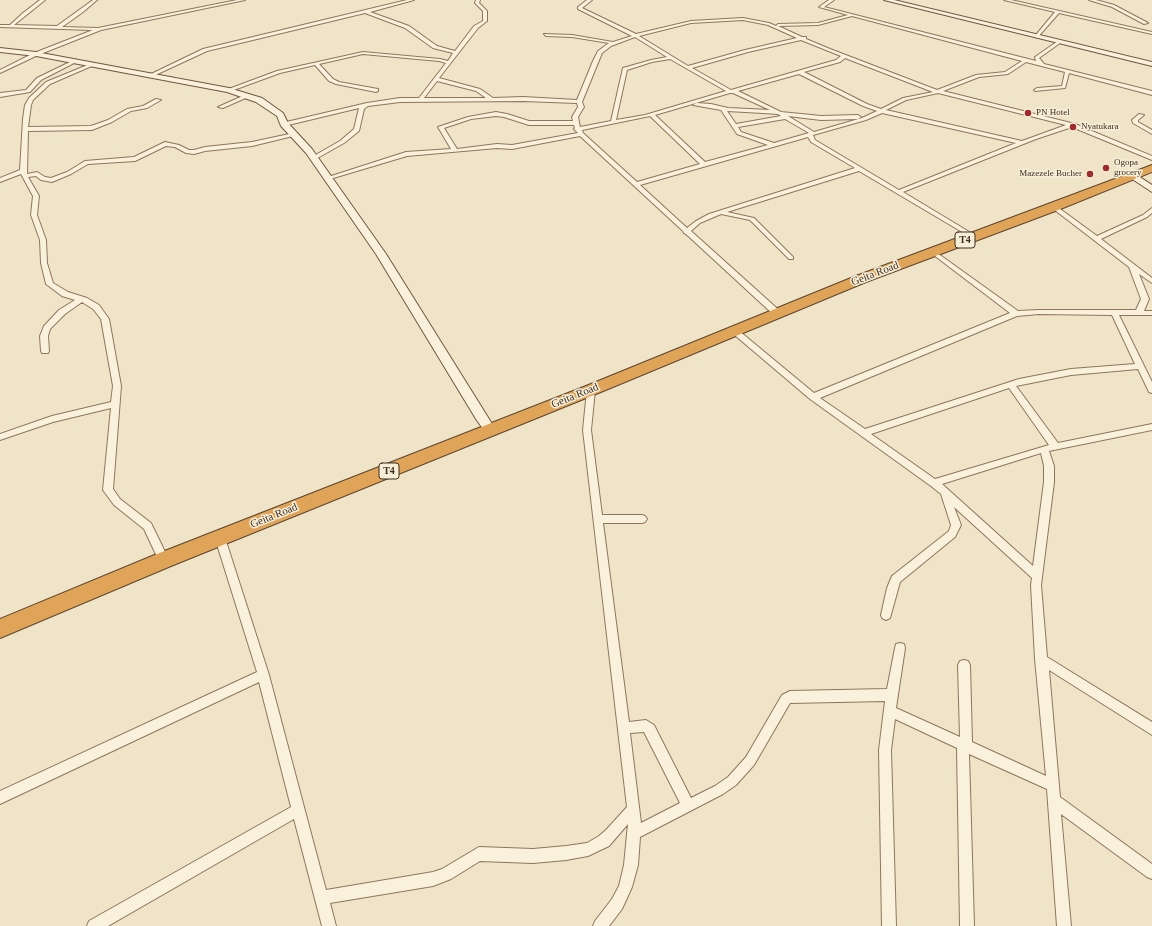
<!DOCTYPE html>
<html>
<head>
<meta charset="utf-8">
<style>
	body { margin:0 }
	canvas { display:block; background:#f0e4c8 }
</style>
</head>
<body>
<canvas width="1152" height="926"></canvas>
<script>
const context = document.querySelector('canvas').getContext('2d');
context.lineJoin = 'round';
function shape(rows) {
  const path = new Path2D();
  for (const r of rows) {
    path.moveTo(r[0], r[1]);
    for (let i = 2; i < r.length; i += 2) path.lineTo(r[i], r[i + 1]);
  }
  return path;
}
function trace(path, color, width, dash) {
  context.strokeStyle = color;
  context.lineWidth = width;
  context.lineCap = dash ? 'butt' : 'round';
  context.setLineDash(dash || []);
  context.stroke(path);
}
function fillPath(path, color) {
  context.fillStyle = color;
  context.fill(path, 'evenodd');
}
function write(font, color, halo, rows, align = 'center') {
  context.font = font + ' Georgia,serif';
  context.lineWidth = 3;
  context.setLineDash([]);
  context.textBaseline = 'middle';
  context.strokeStyle = halo;
  context.fillStyle = color;
  for (const [text, x, y, turn = 0] of rows) {
    context.save();
    context.translate(x, y);
    context.rotate((+turn || 0) * Math.PI / 180);
    context.textAlign = isNaN(turn) ? turn : align;
    if (halo) context.strokeText(text, 0, 0);
    context.fillText(text, 0, 0);
    context.restore();
  }
}
const street = shape([
	[40,0,45,0,14,25,57,26,93,0,97,0,83,12,62,27,98,28,237,0,245,0,101,30,38,55,0,73,0,70,34,53,93,30,0,27,0,25,10,25,23,13,40,0],
	[407,0,414,0,370,12,409,26,437,46,455,51,474,26,483,21,483,11,475,3,476,0,480,0,479,3,487,11,487,21,478,28,439,78,480,89,493,98,523,97,577,100,593,61,598,51,609,43,572,37,546,36,544,34,572,35,613,42,632,36,578,9,578,7,587,0,592,0,582,8,636,34,691,21,743,18,769,23,776,26,778,24,818,23,848,15,819,7,829,0,834,0,824,7,1036,61,1035,57,1058,41,1060,43,1039,58,1044,64,1152,91,1152,95,1069,73,1065,88,1035,91,1034,90,1037,88,1062,86,1065,72,1026,62,1008,74,979,77,943,91,1075,124,1152,156,1152,160,1072,127,1036,139,903,192,976,236,976,238,974,239,859,171,727,212,754,218,793,257,793,259,789,259,750,220,721,214,700,223,691,231,781,312,782,314,778,316,775,316,686,234,684,233,683,231,580,136,512,149,497,148,407,156,330,179,325,178,406,152,451,149,438,127,468,117,496,112,507,114,529,121,573,121,572,117,578,107,577,103,523,101,400,102,368,106,364,109,359,131,344,143,314,160,312,159,312,157,340,141,354,129,359,108,284,126,281,124,282,123,367,103,400,98,419,98,446,63,439,61,363,54,319,64,333,79,339,82,378,89,378,91,376,92,336,84,329,81,315,65,280,73,231,91,226,90,277,71,363,52,440,59,448,61,453,53,433,48,405,28,365,13,207,51,151,77,147,76,203,49,407,0],
	[852,16,1022,61,1005,72,976,75,937,90,830,49,806,39,806,37,802,37,778,26,818,25,852,16],
	[743,20,768,25,797,38,745,50,688,66,639,36,691,23,743,20],
	[635,37,667,57,651,60,623,68,611,121,580,127,578,117,584,107,582,102,602,53,611,46,635,37],
	[801,40,841,56,836,60,731,90,692,68,748,52,801,40],
	[845,58,933,92,903,98,881,109,867,104,804,72,840,62,845,58],
	[670,59,726,91,645,115,616,120,627,70,652,62,670,59],
	[799,74,863,106,877,111,862,118,814,132,788,116,821,120,858,119,861,117,858,115,821,116,781,112,738,91,799,74],
	[437,81,476,91,486,98,424,98,437,81],
	[733,93,770,110,728,108,711,104,696,103,693,105,721,110,737,134,768,145,705,162,655,115,730,93,733,93],
	[938,93,1066,125,1022,141,886,110,906,100,938,93],
	[727,111,763,113,778,114,781,116,736,124,727,111],
	[882,113,1016,143,899,190,815,140,813,135,866,120,882,113],
	[496,116,504,117,529,125,574,125,575,128,574,129,578,133,512,145,497,144,457,149,444,128,471,119,496,116],
	[650,116,700,164,637,182,583,133,582,130,650,116],
	[785,119,809,133,774,143,741,132,738,127,785,119],
	[808,137,811,142,855,168,709,214,696,221,687,228,640,185,808,137],
	[1004,0,1011,0,1152,32,1152,34,1059,13,1037,38,1035,36,1055,12,1004,0],
	[1089,0,1096,0,1114,5,1148,23,1144,24,1112,7,1089,0],
	[72,61,76,62,41,80,30,92,0,97,0,93,26,90,37,78,72,61],
	[90,64,94,65,50,84,33,100,31,105,28,127,91,126,108,120,127,109,143,106,156,99,161,100,147,108,131,111,112,122,92,130,28,131,27,174,37,172,45,177,51,178,67,172,85,161,134,157,165,142,179,145,189,150,194,150,205,147,252,142,294,133,297,135,252,146,205,151,194,154,186,153,175,147,166,146,135,161,88,164,71,174,52,182,41,180,36,176,28,177,39,196,37,215,46,240,47,263,53,283,68,292,87,298,99,305,109,319,121,386,113,489,120,499,151,523,169,560,168,563,164,564,160,563,144,529,114,505,103,490,111,408,53,422,0,440,0,434,52,416,111,402,113,386,101,319,93,309,82,302,65,314,50,329,48,336,49,351,48,353,42,353,41,351,40,336,44,326,59,310,75,300,62,296,46,284,41,263,40,240,31,215,33,196,21,174,0,182,0,178,20,170,23,119,25,105,29,98,46,82,90,64],
	[245,95,250,96,223,108,218,107,245,95],
	[1139,114,1144,115,1138,120,1138,122,1152,130,1152,134,1133,123,1132,120,1139,114],
	[1052,206,1056,206,1097,236,1143,215,1152,208,1152,213,1147,217,1101,239,1152,278,1152,283,1139,274,1149,299,1144,311,1152,311,1152,315,1119,315,1152,382,1152,393,1149,392,1138,369,1071,375,1016,386,1058,443,1152,424,1152,430,1049,451,1054,466,1054,482,1041,585,1047,657,1152,722,1152,735,1049,670,1060,797,1152,864,1152,879,1147,877,1061,814,1071,926,1057,926,1047,789,969,754,974,926,960,926,957,748,895,719,891,750,896,926,882,926,879,750,885,701,790,703,754,765,736,785,723,794,640,837,638,865,632,887,622,909,609,926,593,926,595,921,612,899,619,886,624,865,628,824,609,846,588,856,566,860,533,863,480,861,451,879,433,886,330,903,336,926,322,926,294,819,108,926,87,926,89,921,291,807,259,682,0,804,0,791,257,672,215,538,217,535,220,534,223,535,225,538,269,675,326,890,433,872,442,869,479,847,533,849,566,846,587,843,599,836,606,830,627,807,583,430,587,390,591,387,595,390,591,430,602,515,642,515,645,516,647,519,645,522,642,523,603,523,629,722,646,720,654,725,691,798,715,786,728,777,746,757,782,695,790,691,887,689,895,648,896,644,900,643,904,644,905,648,896,708,960,737,958,665,960,661,964,660,968,661,970,665,972,742,1046,776,1035,659,1031,585,1032,578,954,507,961,525,955,537,900,582,890,618,886,620,882,618,881,615,887,588,892,576,949,531,951,525,941,494,931,486,810,399,731,332,735,330,738,330,814,393,1010,313,931,253,931,251,933,250,1018,311,1039,310,1136,310,1141,299,1129,267,1052,208,1052,206],
	[1039,314,1112,315,1135,364,1071,369,1019,379,865,429,820,398,1017,316,1039,314],
	[1009,388,1049,445,935,479,871,434,1009,388],
	[1041,453,1044,466,1044,482,1033,566,942,484,1041,453],
	[644,732,680,803,641,823,630,733,644,732]
]);
const secondary = shape([
	[884,0,894,0,1152,62,1152,66,884,0],
	[0,48,36,52,229,88,262,98,283,113,288,123,312,149,386,254,494,427,496,430,494,433,486,433,476,419,376,254,306,153,281,126,277,116,256,102,227,92,36,56,0,52,0,48],
	[1132,172,1152,185,1152,192,1129,177,1129,173,1132,172]
]);
const highway = shape([
	[1152,165,1152,172,1058,210,866,282,596,394,171,566,0,638,0,619,157,554,586,386,856,276,1152,165]
]);
trace(street, '#8d765c', 2);
trace(secondary, '#6f573f', 2);
trace(highway, '#5b4430', 2);
fillPath(street, '#faf1dc');
fillPath(secondary, '#faf1dc');
fillPath(highway, '#e0a458');
for (const [x, y, r, color] of [
	[1028,113,4,"#9e2a2b"],
	[1073,127,4,"#9e2a2b"],
	[1106,168,4,"#9e2a2b"],
	[1090,174,4,"#9e2a2b"]
]) {
  const dot = new Path2D();
  dot.arc(x, y, r, 0, 2 * Math.PI);
  context.fillStyle = color;
  context.fill(dot);
  trace(dot, '#f7eed8', 1.5);
}
write('9px', '#3d2e20', '#f7eed8', [
	["PN Hotel",1036,113],
	["Nyatukara",1081,127],
	["Ogopa",1114,163],
	["grocery",1114,173],
	["Mazezele Bucher",1082,174,"right"]
], 'left');
for (const [x, y, w] of [
	[965,240,20],
	[389,471,20]
]) {
  const box = new Path2D();
  box.roundRect(x - w / 2, y - 8, w, 16, 3);
  context.fillStyle = '#f7eed8';
  context.fill(box);
  trace(box, '#3d2e20', 1);
}
write('bold 10px', '#3d2e20', null, [
	["T4",965,240],
	["T4",389,471]
]);
write('11px', '#3d2e20', '#f7eed8', [
	["Geita Road",875,274,-21],
	["Geita Road",575,396,-22],
	["Geita Road",274,516,-22]
]);
</script>
</body>
</html>
